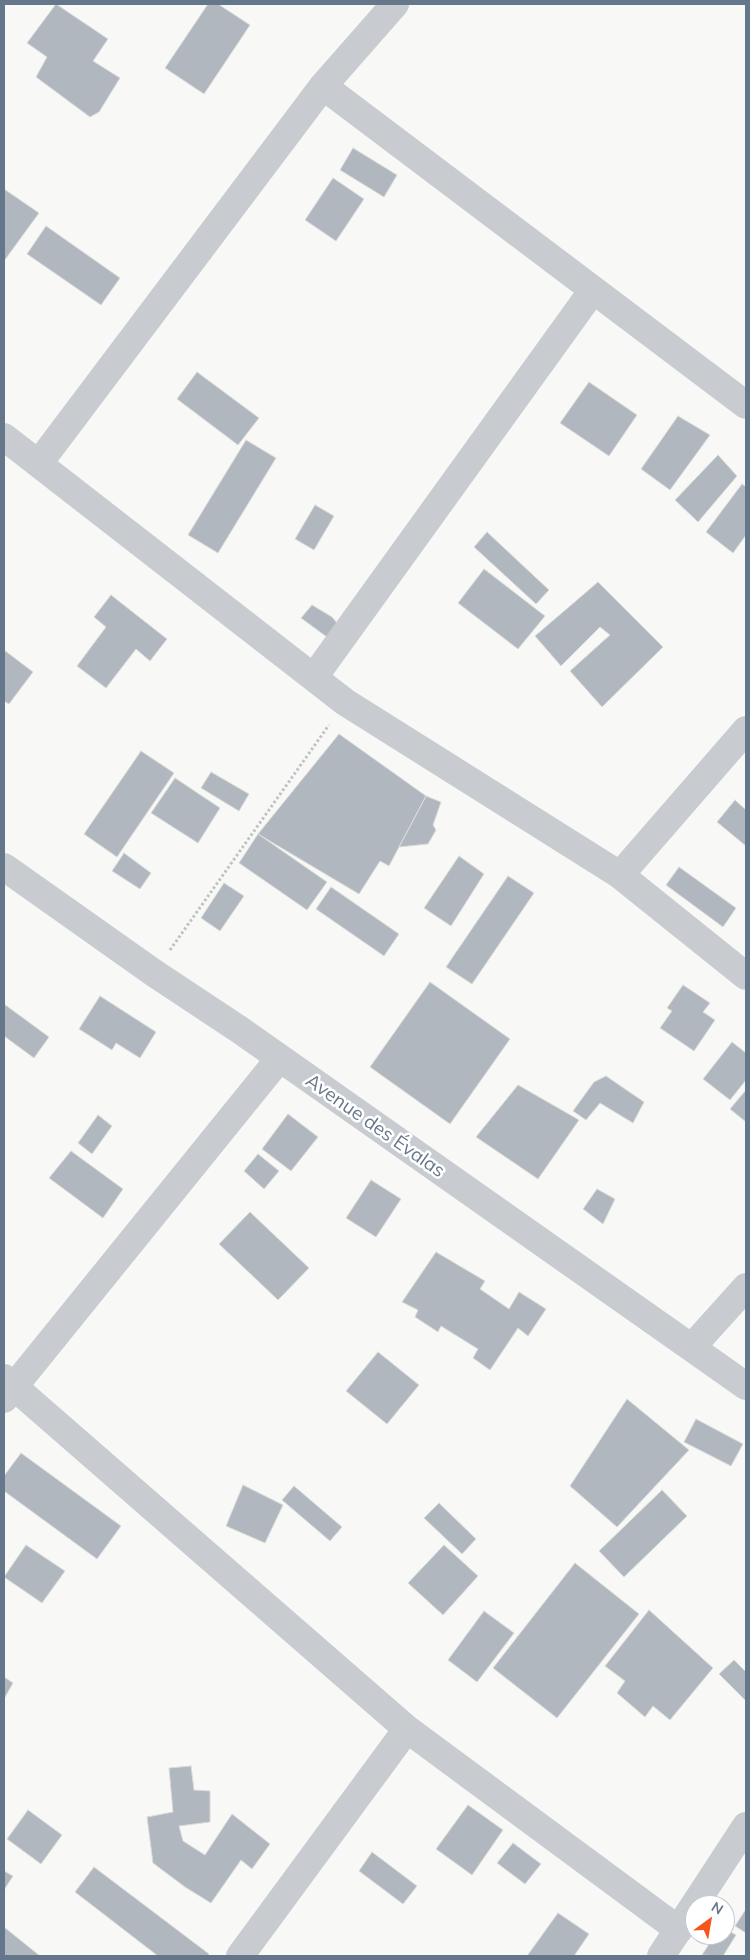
<!DOCTYPE html>
<html>
<head>
<meta charset="utf-8">
<style>
	body { margin:0 }
	#map { position:relative; width:750px; height:1960px; overflow:hidden; background:#f8f9f6; font-family:Mulish,sans-serif }
	canvas { display:block }
	.frame { position:absolute; inset:0; border:5px solid #65778a; pointer-events:none }
	.north { position:absolute; left:685px; top:1895px; width:50px; height:50px; box-sizing:border-box; background:#fff; border:1px solid #c1c9d0; border-radius:50%; rotate:32deg; font-size:14px; font-weight:700; line-height:20px; text-align:center; color:#65778a }
	.north::after { content:''; display:block; margin:auto; width:18px; height:22px; background:#f4561a; clip-path:polygon(50% 0,100% 100%,50% 72%,0 100%) }
</style>
</head>
<body>
<div id="map">
<canvas width="750" height="1960"></canvas>
<div class="frame"></div>
<div class="north">N</div>
</div>
<script>
const context = document.querySelector('canvas').getContext('2d');
context.lineJoin = 'round';
function fillPath(path, color) {
  context.fillStyle = color;
  context.fill(path, 'evenodd');
}
function shape(rows) {
  const path = new Path2D();
  for (const r of rows) {
    path.moveTo(r[0], r[1]);
    for (let i = 2; i < r.length; i += 2) path.lineTo(r[i], r[i + 1]);
  }
  return path;
}
function trace(path, color, width, dash) {
  context.strokeStyle = color;
  context.lineWidth = width;
  context.lineCap = dash ? 'butt' : 'round';
  context.setLineDash(dash || []);
  context.stroke(path);
}
function write(font, color, halo, rows, align = 'center') {
  context.font = font + ' Mulish,sans-serif';
  context.lineWidth = 5;
  context.setLineDash([]);
  context.textBaseline = 'middle';
  context.strokeStyle = halo;
  context.fillStyle = color;
  for (const [text, x, y, turn = 0] of rows) {
    context.save();
    context.translate(x, y);
    context.rotate((+turn || 0) * Math.PI / 180);
    context.textAlign = isNaN(turn) ? turn : align;
    if (halo) context.strokeText(text, 0, 0);
    context.fillText(text, 0, 0);
    context.restore();
  }
}
const building = shape([
	[56,4,108,39,93,61,120,78,99,112,90,117,36,77,47,57,27,43,56,4],
	[208,4,218,4,250,25,204,94,165,68,208,4],
	[353,148,397,175,384,197,340,170,353,148],
	[333,178,364,199,336,241,305,220,333,178],
	[4,189,39,213,4,261,4,189],
	[46,226,120,278,101,305,27,254,46,226],
	[197,372,259,418,238,445,177,399,197,372],
	[589,382,637,415,609,456,560,423,589,382],
	[678,416,710,435,670,490,641,469,678,416],
	[246,440,276,458,218,553,188,535,246,440],
	[718,455,737,476,698,522,675,500,718,455],
	[742,484,746,487,746,535,733,553,706,532,742,484],
	[315,505,334,516,314,550,295,539,315,505],
	[487,532,549,590,536,604,474,547,487,532],
	[484,569,545,616,518,649,458,603,484,569],
	[598,582,663,647,602,707,570,671,610,635,600,627,561,666,535,636,598,582],
	[111,595,167,639,150,661,136,649,106,688,77,666,106,627,94,617,111,595],
	[312,605,332,617,337,623,327,637,301,618,312,605],
	[4,650,33,672,9,704,4,701,4,650],
	[339,734,426,796,389,866,380,861,359,894,258,834,339,734],
	[141,751,174,773,117,857,84,834,141,751],
	[211,772,249,794,239,811,201,788,211,772],
	[175,778,220,808,198,843,151,813,175,778],
	[426,796,441,802,433,825,436,830,428,844,399,847,426,796],
	[735,800,746,810,746,846,717,822,735,800],
	[258,834,327,882,307,910,239,863,258,834],
	[124,853,151,873,140,889,112,871,124,853],
	[459,856,484,874,451,926,424,908,459,856],
	[679,867,736,908,723,927,666,885,679,867],
	[508,876,534,893,472,984,446,967,508,876],
	[224,883,244,896,220,931,201,918,224,883],
	[331,887,399,934,384,956,316,909,331,887],
	[430,982,510,1039,450,1124,370,1067,430,982],
	[683,985,710,1003,703,1012,715,1020,694,1051,660,1028,672,1011,667,1008,683,985],
	[100,996,156,1032,140,1058,116,1043,112,1050,79,1029,100,996],
	[4,1004,49,1037,34,1058,4,1036,4,1004],
	[732,1042,746,1053,746,1080,730,1100,703,1079,732,1042],
	[606,1076,644,1102,633,1123,600,1103,586,1120,573,1111,594,1082,606,1076],
	[518,1085,579,1120,538,1179,476,1137,518,1085],
	[746,1090,746,1122,730,1109,746,1090],
	[288,1114,318,1137,291,1171,262,1149,288,1114],
	[98,1115,112,1126,92,1154,78,1143,98,1115],
	[71,1151,123,1189,103,1218,49,1178,71,1151],
	[258,1154,279,1171,264,1189,244,1171,258,1154],
	[371,1180,401,1199,376,1237,346,1218,371,1180],
	[597,1189,615,1199,603,1224,583,1209,597,1189],
	[250,1212,309,1268,278,1300,219,1244,250,1212],
	[436,1252,485,1281,480,1289,509,1309,519,1292,546,1309,528,1336,518,1328,490,1370,473,1358,478,1349,441,1326,438,1332,415,1317,418,1310,402,1302,436,1252],
	[378,1352,419,1385,387,1424,346,1391,378,1352],
	[627,1399,689,1450,617,1527,570,1486,627,1399],
	[696,1419,743,1444,731,1466,684,1442,696,1419],
	[21,1453,121,1526,97,1559,4,1491,4,1476,21,1453],
	[243,1485,283,1505,265,1543,226,1526,243,1485],
	[294,1486,342,1527,330,1541,282,1500,294,1486],
	[662,1490,687,1516,624,1577,599,1551,662,1490],
	[439,1503,476,1539,462,1554,424,1518,439,1503],
	[26,1545,65,1571,42,1603,4,1577,26,1545],
	[444,1545,478,1576,443,1615,408,1583,444,1545],
	[575,1563,639,1614,557,1718,493,1668,575,1563],
	[649,1610,713,1668,670,1720,653,1706,645,1717,617,1693,625,1681,605,1666,649,1610],
	[484,1611,514,1633,477,1682,448,1660,484,1611],
	[734,1660,746,1672,746,1701,719,1674,734,1660],
	[4,1677,13,1683,4,1699,4,1677],
	[191,1766,194,1790,210,1791,210,1822,179,1826,183,1841,205,1855,232,1814,270,1844,252,1869,241,1860,211,1903,185,1887,153,1863,147,1817,173,1812,169,1768,191,1766],
	[468,1805,503,1830,472,1875,436,1849,468,1805],
	[28,1810,62,1835,41,1864,7,1839,28,1810],
	[513,1843,541,1864,525,1884,497,1863,513,1843],
	[372,1852,417,1886,403,1904,359,1871,372,1852],
	[94,1867,209,1954,208,1956,158,1956,75,1892,94,1867],
	[4,1871,13,1876,4,1890,4,1871],
	[746,1909,746,1933,735,1926,746,1909],
	[558,1913,589,1934,574,1956,527,1956,558,1913],
	[4,1927,40,1956,4,1956,4,1927],
	[725,1929,736,1935,723,1956,702,1955,715,1935,725,1935,725,1929]
]);
fillPath(building, '#b0b7bf');
trace(building, '#dadad8', 1);
trace(shape([
	[170,950,329,725]
]), '#bfc2c4', 3, [2.5, 2.5]);
trace(shape([
	[323,86,746,405],
	[4,437,345,702,620,875,746,976],
	[39,463,323,86,395,4],
	[314,677,593,290],
	[4,867,154,973,240,1030,746,1386],
	[620,875,746,730],
	[692,1347,746,1287],
	[4,1378,407,1729,679,1930],
	[4,1399,279,1059],
	[240,1956,407,1729],
	[661,1956,746,1826]
]), '#c8ccd0', 28);
write('19px', '#65778a', '#fff', [
	["Avenue des Évalas",375,1126,35]
]);
</script>
</body>
</html>
